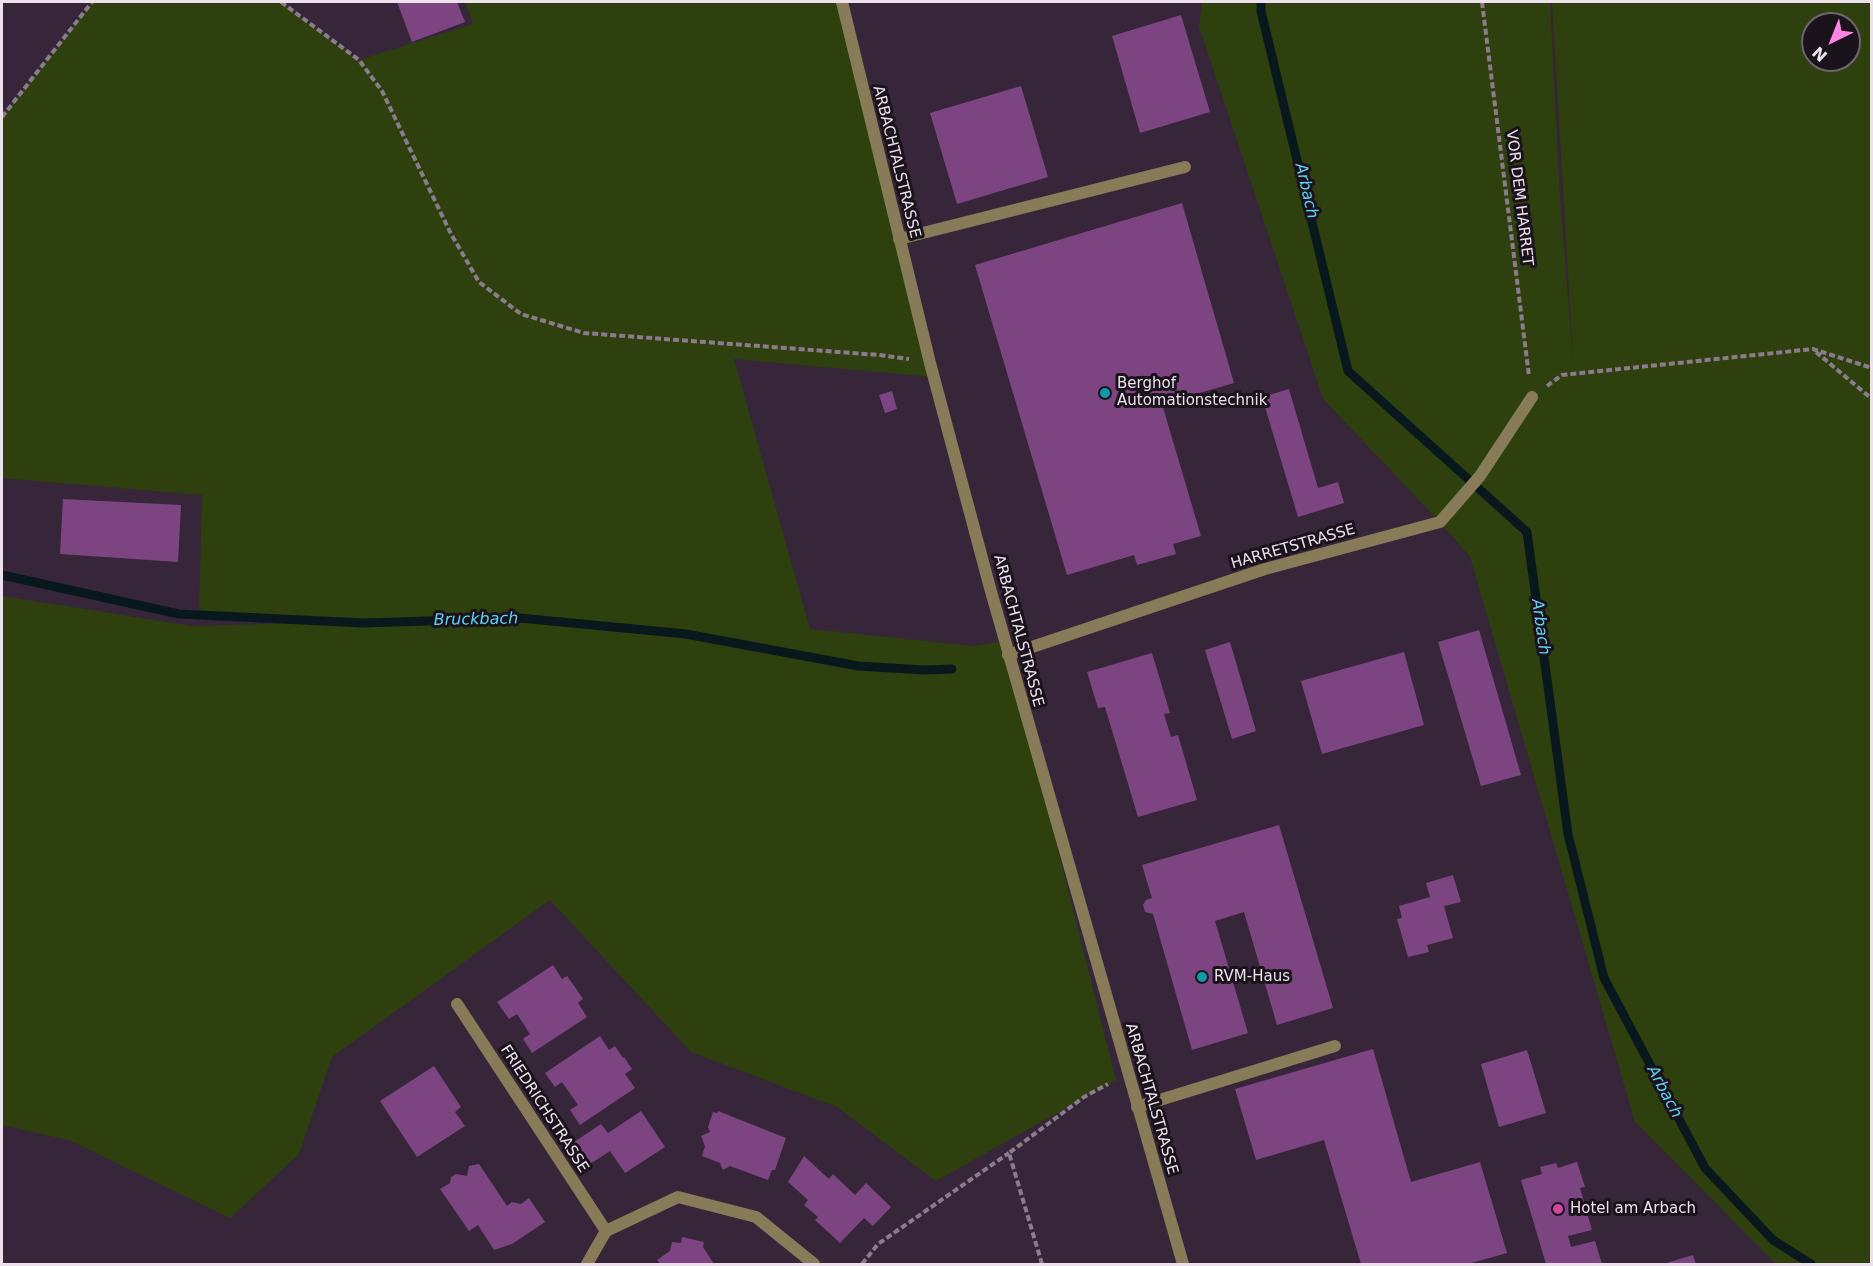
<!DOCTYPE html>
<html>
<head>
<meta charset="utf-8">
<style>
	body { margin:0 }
	#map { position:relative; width:1873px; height:1266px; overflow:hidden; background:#372639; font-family:"DejaVu Sans",sans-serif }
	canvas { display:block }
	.frame { position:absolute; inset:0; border:3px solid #ece1ed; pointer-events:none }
	.north { position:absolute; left:1801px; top:12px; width:60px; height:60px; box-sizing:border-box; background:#1a131b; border:2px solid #6e656f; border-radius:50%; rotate:223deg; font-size:16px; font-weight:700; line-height:24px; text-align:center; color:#ece1ed }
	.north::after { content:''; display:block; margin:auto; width:21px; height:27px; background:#fc86e4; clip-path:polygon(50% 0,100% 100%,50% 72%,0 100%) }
</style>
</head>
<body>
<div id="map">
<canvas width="1873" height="1266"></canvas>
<div class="frame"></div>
<div class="north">N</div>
</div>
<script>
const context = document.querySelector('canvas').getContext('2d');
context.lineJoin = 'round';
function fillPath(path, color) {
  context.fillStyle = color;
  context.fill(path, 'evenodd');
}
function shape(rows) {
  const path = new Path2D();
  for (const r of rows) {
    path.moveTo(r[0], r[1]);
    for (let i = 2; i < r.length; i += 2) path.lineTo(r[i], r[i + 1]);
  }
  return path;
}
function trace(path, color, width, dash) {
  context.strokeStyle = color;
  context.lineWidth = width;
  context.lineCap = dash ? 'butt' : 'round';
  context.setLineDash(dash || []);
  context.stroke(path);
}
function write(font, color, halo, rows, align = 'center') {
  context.font = font + ' "DejaVu Sans",sans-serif';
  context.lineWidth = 6;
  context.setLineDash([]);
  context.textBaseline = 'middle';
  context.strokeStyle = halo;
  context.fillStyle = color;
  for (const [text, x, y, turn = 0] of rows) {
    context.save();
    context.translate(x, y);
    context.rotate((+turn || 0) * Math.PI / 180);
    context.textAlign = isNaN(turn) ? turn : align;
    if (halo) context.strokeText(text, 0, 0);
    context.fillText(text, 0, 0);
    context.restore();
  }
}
fillPath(shape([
	[92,2,281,2,359,60,473,24,465,2,842,2,934,377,734,359,810,629,973,646,1005,641,1116,1080,936,1181,837,1107,691,1052,550,900,332,1057,299,1154,230,1218,69,1140,2,1125,2,596,192,626,337,622,199,615,202,495,2,478,2,117],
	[1202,2,1550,2,1560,196,1574,374,1552,2,1871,2,1871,1264,1776,1264,1635,1122,1470,557,1440,522,1323,399,1199,27],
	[1813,24,1849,24,1849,60,1813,60]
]), '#2e400e');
trace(shape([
	[1261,2,1261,11,1348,371,1527,532,1568,834,1604,978,1705,1168,1773,1240,1811,1264],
	[2,575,179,614,364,623,520,618,686,634,858,666,924,670,952,669]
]), '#09181d', 9);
fillPath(shape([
	[397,2,457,2,465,22,412,42],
	[1181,15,1210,112,1140,133,1112,36],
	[1021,86,1048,177,957,204,930,113],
	[1182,203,1234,383,1162,404,1201,536,1173,544,1176,554,1137,565,1134,555,1067,575,975,265],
	[1289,389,1318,488,1338,482,1344,503,1298,517,1262,397],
	[892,391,897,409,885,413,879,395],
	[63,499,181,505,178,562,60,554],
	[1479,630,1521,775,1481,786,1438,642],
	[1230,642,1256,731,1232,739,1205,650],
	[1404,652,1424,725,1322,754,1301,681],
	[1152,653,1170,713,1164,714,1171,737,1178,735,1197,800,1138,817,1105,707,1098,708,1087,672],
	[1279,825,1333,1008,1277,1025,1244,912,1215,921,1248,1033,1192,1050,1153,914,1145,912,1143,905,1146,900,1152,898,1142,865],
	[1453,875,1461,902,1444,906,1453,938,1427,945,1429,952,1408,957,1397,919,1402,918,1399,906,1430,897,1426,883],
	[553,965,562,979,567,976,575,987,583,999,578,1003,587,1017,532,1053,523,1039,530,1034,517,1014,509,1019,497,1002],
	[600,1036,609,1050,615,1046,623,1058,624,1057,632,1069,625,1074,635,1088,580,1125,570,1110,578,1105,562,1082,555,1087,545,1073],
	[1373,1049,1411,1182,1480,1162,1507,1253,1468,1264,1361,1264,1324,1140,1256,1160,1235,1089],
	[1527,1050,1546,1113,1499,1127,1481,1064],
	[434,1066,461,1107,455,1112,465,1126,417,1157,380,1101],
	[641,1111,665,1147,625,1173,610,1151,590,1164,574,1142,601,1124,608,1133],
	[718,1111,786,1138,775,1170,772,1170,768,1180,730,1166,723,1170,720,1163,702,1156,705,1146,701,1136,710,1132,708,1127,713,1112,717,1113],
	[804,1156,829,1179,833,1174,855,1195,866,1183,891,1207,873,1226,864,1218,840,1243,815,1220,818,1217,804,1205,808,1200,788,1182],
	[1577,1162,1585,1187,1580,1188,1592,1230,1568,1236,1571,1247,1595,1241,1602,1264,1546,1264,1521,1180,1542,1174,1540,1167,1556,1163,1558,1168],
	[479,1164,507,1206,512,1202,521,1204,529,1198,545,1222,512,1244,494,1250,478,1225,469,1231,440,1189,450,1183,451,1177,456,1174,467,1176,469,1166],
	[682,1237,704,1242,703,1247,714,1264,660,1264,657,1260,670,1251,672,1242,681,1243],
	[1693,1255,1696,1264,1663,1264]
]), '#7c4582');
trace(shape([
	[281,2,359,60,382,91,451,234,479,282,521,314,584,333,879,355,909,359],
	[1482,2,1529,376],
	[2,117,92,2],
	[1816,352,1872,399],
	[1547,386,1562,375,1813,349,1872,368],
	[862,1264,878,1244,1009,1153],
	[1042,1264,1009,1153,1084,1097,1108,1084]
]), '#8a7c8c', 4, [6, 3]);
trace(shape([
	[899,239,1185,167],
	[1137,1107,1335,1046]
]), '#877b58', 12);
trace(shape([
	[842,2,930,363,990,588,1183,1264],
	[1008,655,1265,569,1440,522,1480,476,1532,397],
	[457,1004,606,1231],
	[587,1264,606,1231,678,1197,756,1217,814,1264]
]), '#877b58', 12);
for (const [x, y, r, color] of [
	[1105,393,6,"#0f9aa8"],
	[1202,977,6,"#0f9aa8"],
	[1558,1209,6,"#d1479c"]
]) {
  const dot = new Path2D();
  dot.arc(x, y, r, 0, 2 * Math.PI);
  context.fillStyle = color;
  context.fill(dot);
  trace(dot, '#1a131b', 2);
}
write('15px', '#ece1ed', '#1a131b', [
	["ARBACHTALSTRASSE",896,162,76],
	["VOR DEM HARRET",1519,198,83],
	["HARRETSTRASSE",1293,547,-16],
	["ARBACHTALSTRASSE",1018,631,75],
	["ARBACHTALSTRASSE",1151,1099,74],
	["FRIEDRICHSTRASSE",544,1109,57]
]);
write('15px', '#ece1ed', '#1a131b', [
	["Berghof",1117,384],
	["Automationstechnik",1117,401],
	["RVM-Haus",1214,977],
	["Hotel am Arbach",1570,1209]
], 'left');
write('italic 16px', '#5dd3f6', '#1a131b', [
	["Arbach",1306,191,77],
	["Bruckbach",476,620,-1],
	["Arbach",1540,627,82],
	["Arbach",1664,1092,62]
]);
</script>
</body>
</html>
